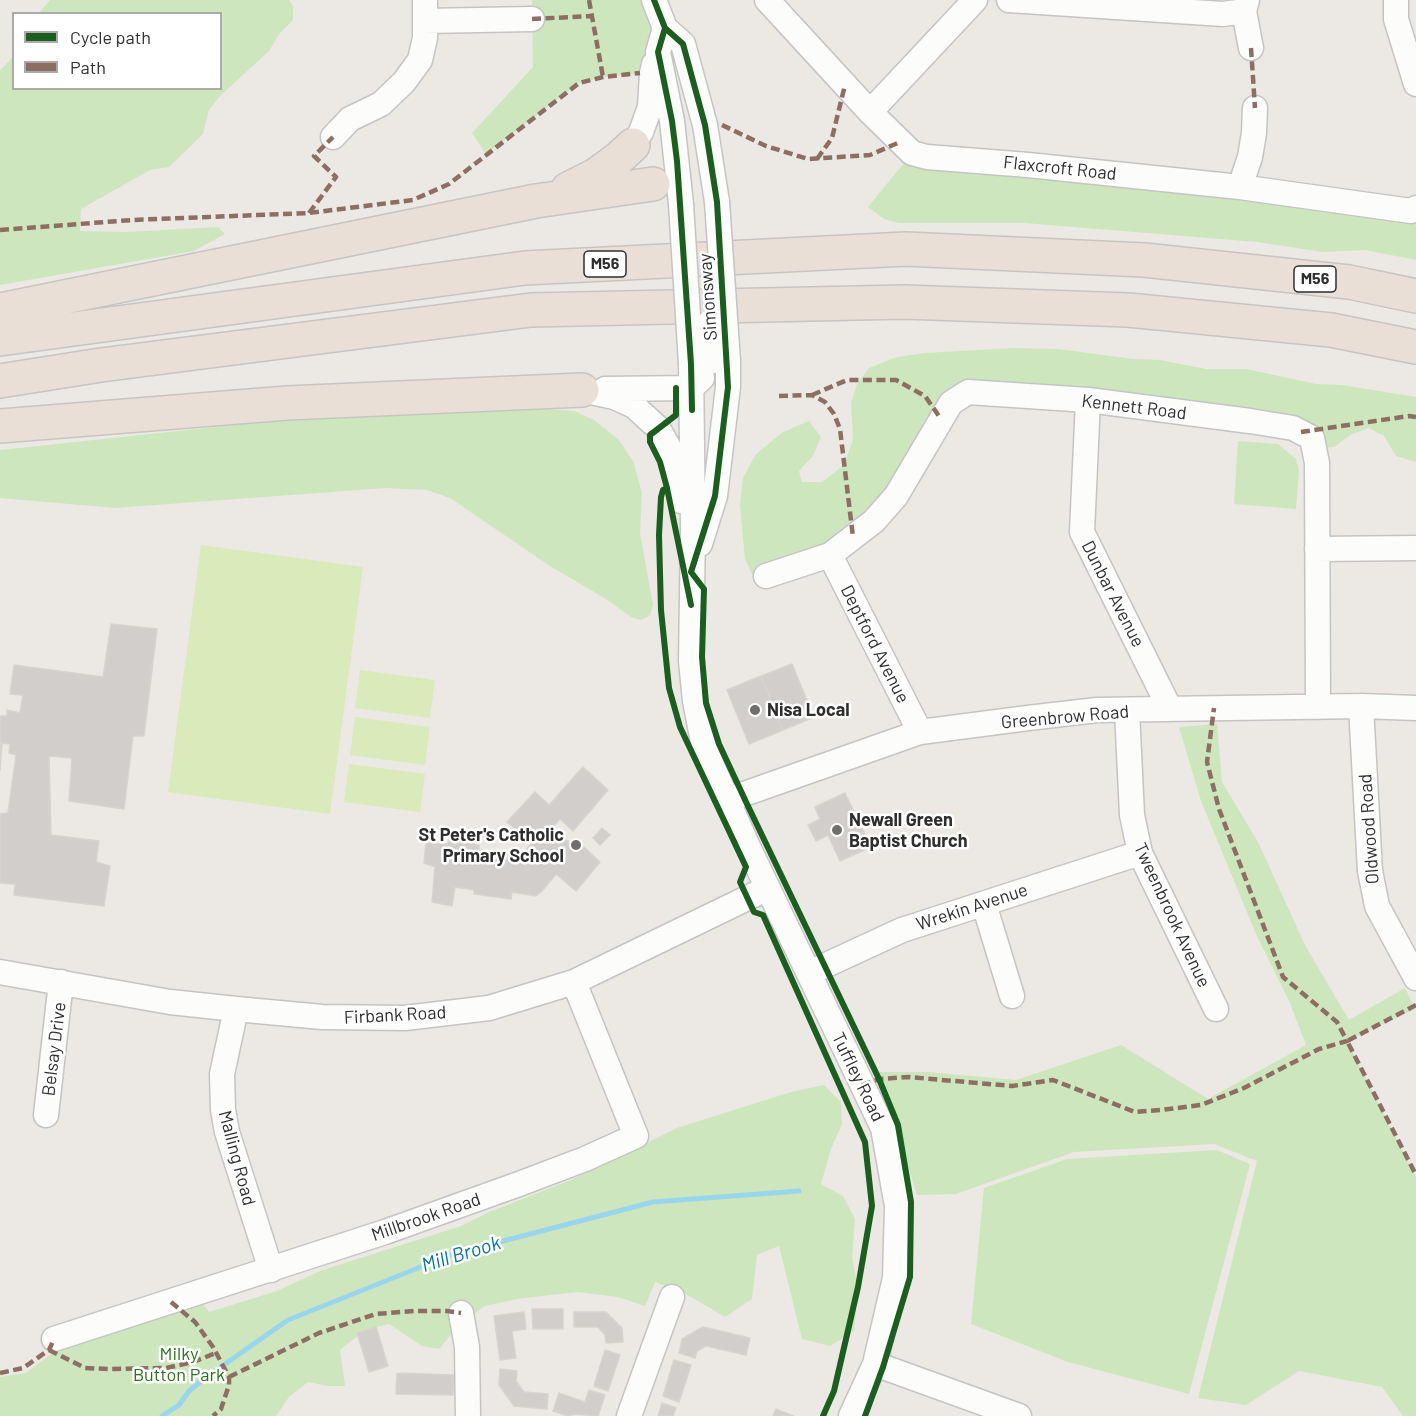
<!DOCTYPE html>
<html>
<head>
<meta charset="utf-8">
<style>
	body { margin:0 }
	#map { position:relative; width:1416px; height:1416px; overflow:hidden; background:#ece8e4; font-family:Barlow,sans-serif }
	canvas { display:block }
	.legend { position:absolute; left:12px; top:12px; width:210px; height:78px; box-sizing:border-box; background:#fff; border:2px solid #ababab; margin:0; padding:8px 10px; list-style:none; font-size:18px; color:#2e2e2e }
	.legend li { display:flex; align-items:center; gap:12px; height:30px }
	.legend b { width:30px; border:2px solid #ababab }
</style>
</head>
<body>
<div id="map">
<canvas width="1416" height="1416"></canvas>
<ul class="legend">
<li><b style="height:8px;background:#1b5e20"></b>Cycle path</li>
<li><b style="height:8px;background:#8d6e63"></b>Path</li>
</ul>
</div>
<script>
const context = document.querySelector('canvas').getContext('2d');
context.lineJoin = 'round';
function fillPath(path, color) {
  context.fillStyle = color;
  context.fill(path, 'evenodd');
}
function shape(rows) {
  const path = new Path2D();
  for (const r of rows) {
    path.moveTo(r[0], r[1]);
    for (let i = 2; i < r.length; i += 2) path.lineTo(r[i], r[i + 1]);
  }
  return path;
}
function trace(path, color, width, dash) {
  context.strokeStyle = color;
  context.lineWidth = width;
  context.lineCap = dash ? 'butt' : 'round';
  context.setLineDash(dash || []);
  context.stroke(path);
}
function write(font, color, halo, rows, align = 'center') {
  context.font = font + ' Barlow,sans-serif';
  context.lineWidth = 5;
  context.setLineDash([]);
  context.textBaseline = 'middle';
  context.strokeStyle = halo;
  context.fillStyle = color;
  for (const [text, x, y, turn = 0] of rows) {
    context.save();
    context.translate(x, y);
    context.rotate((+turn || 0) * Math.PI / 180);
    context.textAlign = isNaN(turn) ? turn : align;
    if (halo) context.strokeText(text, 0, 0);
    context.fillText(text, 0, 0);
    context.restore();
  }
}
fillPath(shape([
	[50,0,289,0,293,6,293,20,280,33,269,51,220,96,209,110,203,134,169,167,150,170,81,209,80,231,127,232,218,227,225,234,194,251,0,285,0,70,13,57,14,88,220,88,220,14,39,13],
	[532,0,654,0,665,28,640,73,603,77,579,83,486,154,472,133,533,67],
	[912,153,1416,211,1416,260,1365,250,1323,252,1257,242,1025,223,899,223,884,219,868,207],
	[1014,348,1058,349,1134,359,1160,360,1206,369,1246,369,1316,384,1342,385,1416,397,1416,462,1396,456,1384,436,1368,428,1350,435,1334,447,1314,449,1312,438,968,392,874,521,766,576,752,574,745,559,740,505,743,478,756,454,783,432,809,421,821,437,813,456,799,471,802,482,822,482,844,465,853,440,851,403,857,384,869,368,897,357,925,353],
	[523,407,574,411,594,420,618,439,633,461,642,493,640,533,653,605,650,615,641,620,631,617,606,599,550,566,450,498,427,490,386,488,115,508,0,498,0,450,253,423],
	[1238,441,1278,444,1296,459,1299,470,1296,509,1234,504],
	[1217,724,1222,782,1258,842,1305,945,1349,1020,1405,988,1415,1009,1347,1041,1416,1177,1416,1416,1403,1416,1382,1387,1299,1371,1246,1405,1198,1398,1257,1161,1214,1144,1074,1152,956,1194,917,1195,878,1072,928,1072,1016,1080,1121,1045,1208,1099,1306,1045,1290,1003,1256,934,1201,801,1179,727],
	[824,1085,841,1102,842,1124,831,1149,821,1184,843,1196,855,1219,852,1258,858,1287,854,1331,830,1346,802,1339,779,1246,757,1255,752,1299,725,1317,686,1294,655,1282,645,1306,618,1297,577,1292,517,1299,485,1306,458,1326,439,1349,422,1346,389,1324,365,1330,340,1350,345,1386,328,1386,308,1382,289,1397,276,1416,0,1416,0,1377,26,1373,54,1352,53,1348,202,1302,209,1312,277,1291,320,1271,461,1226,489,1212,571,1180,677,1128,791,1092],
	[1217,1150,1250,1164,1189,1394,1068,1362,971,1324,984,1188,1067,1159]
]), '#cee6be');
fillPath(shape([
	[201,545,363,567,330,814,168,792],
	[360,670,435,680,430,718,355,708],
	[355,717,430,727,425,765,350,755],
	[349,764,425,774,420,812,344,802]
]), '#d9eabb');
trace(shape([
	[162,1416,179,1405,189,1391,205,1378,288,1320,453,1254,653,1202,799,1191]
]), '#99d6ec', 5);
const building = shape([
	[111,624,157,629,144,736,133,736,124,809,69,801,72,758,49,756,51,835,99,841,96,862,110,866,104,906,14,895,15,884,0,883,0,814,8,813,16,755,9,753,10,744,2,743,0,770,0,716,7,716,7,710,20,713,23,695,10,694,14,665,103,677,111,624],
	[792,664,814,717,783,730,761,676,792,664],
	[761,676,783,730,749,744,727,690,761,676],
	[583,767,608,790,573,831,560,819,552,828,580,851,584,847,600,862,576,891,556,874,542,891,536,896,512,892,511,899,474,894,474,890,455,887,452,906,432,902,435,867,424,863,426,842,448,844,450,836,474,836,474,845,479,845,479,850,522,855,532,842,507,822,535,792,549,805,583,767],
	[845,793,871,847,840,861,828,835,816,841,808,825,820,819,815,807,845,793],
	[602,828,610,835,600,845,593,838,602,828],
	[532,1309,563,1309,563,1329,533,1329,532,1309],
	[524,1312,526,1329,512,1331,516,1358,500,1360,494,1316,524,1312],
	[574,1312,606,1312,622,1328,623,1342,606,1343,605,1335,598,1327,574,1327,574,1312],
	[376,1327,388,1366,369,1372,357,1333,376,1327],
	[703,1327,750,1338,746,1355,706,1346,697,1351,695,1358,679,1353,682,1339,703,1327],
	[605,1350,620,1355,608,1391,594,1386,605,1350],
	[674,1360,691,1365,679,1402,663,1396,674,1360],
	[500,1369,517,1371,516,1381,524,1392,548,1394,547,1409,514,1406,499,1385,500,1369],
	[397,1373,454,1375,453,1395,396,1394,397,1373],
	[589,1390,605,1395,598,1416,575,1414,568,1416,553,1411,559,1393,585,1402,589,1390],
	[662,1403,676,1408,673,1416,658,1416,662,1403],
	[776,1409,793,1416,773,1416,776,1409]
]);
fillPath(building, '#d1cecb');
trace(building, '#d7d4d0', 1.5);
const minor = shape([
	[654,0,665,28,683,44,705,125,717,202],
	[767,0,870,112,912,153,927,157,1028,165,1240,187,1411,211,1416,208],
	[1009,0,1223,14,1244,11,1247,0],
	[1396,0,1396,19,1416,84],
	[1244,11,1251,48],
	[425,21,532,19],
	[665,28,658,52,672,121,681,204],
	[870,112,975,0],
	[333,137,350,119,381,104,404,82,420,60,425,38,425,0],
	[633,145,641,132,650,107,652,73,654,64],
	[1240,187,1250,157,1254,133,1255,108],
	[691,364,693,528,691,661,695,701,704,747,750,851,883,1128,897,1206,895,1278,875,1364,851,1416],
	[605,389,691,388,702,378],
	[582,390,614,397,634,406,658,428,673,455,681,501],
	[1088,400,1082,532,1170,709],
	[700,544,715,496,728,387,728,361],
	[1317,549,1416,548],
	[830,555,920,732],
	[766,576,830,555,874,521,896,496,951,403,968,392,1088,400,1250,421,1293,428,1312,438,1317,463,1318,707],
	[1361,706,1370,871,1377,906,1416,978],
	[1127,711,1132,815,1140,853,1216,1009],
	[727,800,920,732,1028,718,1097,710,1361,706,1416,708],
	[984,904,1012,996],
	[0,972,170,1002,236,1009,322,1017,405,1018,489,1008,574,982,768,888],
	[809,973,902,930,1140,853],
	[236,1009,222,1074,223,1110,227,1132,271,1270],
	[46,1115,61,982],
	[461,1313,467,1347,468,1416],
	[54,1339,385,1232,519,1184,585,1159,636,1136,574,982],
	[875,1364,1019,1416],
	[629,1416,672,1297]
]);
const highway = shape([
	[568,189,596,175,619,158,633,145],
	[0,310,536,201,653,184],
	[0,339,525,268,906,249,1144,260,1349,282,1416,296],
	[0,381,101,365,531,310,904,302,1128,310,1331,330,1416,347],
	[0,426,287,403,582,390]
]);
trace(minor, '#c5c4c5', 27);
trace(highway, '#c6c5c4', 36);
trace(minor, '#fcfcfb', 24);
trace(highway, '#eadfd6', 33);
const minorBridge = shape([
	[717,202,728,361],
	[681,204,691,364],
	[710,362,710,322]
]);
trace(minorBridge, '#c5c4c5', 27, []);
trace(minorBridge, '#fcfcfb', 24);
trace(shape([
	[589,0,603,77],
	[532,19,592,16],
	[1251,48,1255,108],
	[722,125,766,146,808,159,870,155,900,142],
	[817,159,832,138,845,85],
	[309,213,336,177,314,156,333,137],
	[0,230,132,220,309,213,413,200,449,184,579,83,603,77,640,73],
	[812,395,847,380,896,380,925,396,941,419],
	[779,396,812,395,825,402,834,414,840,429,853,537],
	[1301,432,1409,416,1416,417],
	[1416,1005,1347,1041,1416,1175],
	[862,1085,879,1079,908,1077,1012,1086,1053,1080,1135,1112,1161,1110,1201,1105,1244,1088,1319,1049,1347,1041,1337,1022,1283,977,1219,809,1207,762,1214,708],
	[171,1302,195,1322,213,1347,229,1377,229,1385,221,1409,213,1416],
	[49,1350,85,1368,109,1369,166,1368,193,1362,216,1353],
	[0,1373,23,1368,49,1350,54,1339],
	[229,1377,319,1333,376,1314,414,1311,447,1311,461,1313]
]), '#8d6e63', 4.5, [9, 4.5]);
trace(shape([
	[654,0,665,28,683,44,705,125,717,202,728,387,715,496,691,572,704,589,702,657,706,703,719,744,747,804,879,1079,898,1125,911,1202,910,1277,883,1367,865,1416],
	[665,28,658,52,672,121,677,161,691,364,692,410],
	[676,388,676,415,650,435,650,442,660,462,667,488,691,605],
	[667,488,663,490,661,497,659,535,661,610,669,688,680,727,746,867,740,882,754,912,763,915,865,1142,872,1206,858,1287,834,1391,823,1416]
]), '#1b5e20', 6);
for (const [x, y, r, color] of [
	[755,710,6,"#706f6e"],
	[837,830,6,"#706f6e"],
	[576,845,6,"#706f6e"]
]) {
  const dot = new Path2D();
  dot.arc(x, y, r, 0, 2 * Math.PI);
  context.fillStyle = color;
  context.fill(dot);
  trace(dot, '#fff', 2);
}
for (const [x, y, w] of [
	[605,264,42],
	[1315,279,42]
]) {
  const box = new Path2D();
  box.roundRect(x - w / 2, y - 13, w, 26, 4.5);
  context.fillStyle = '#fff';
  context.fill(box);
  trace(box, '#2e2e2e', 1.5);
}
write('bold 16px', '#2e2e2e', null, [
	["M56",605,264],
	["M56",1315,279]
]);
write('18px', '#2e2e2e', '#fff', [
	["Flaxcroft Road",1060,168,6],
	["Simonsway",708,297,-94],
	["Kennett Road",1134,407,7],
	["Dunbar Avenue",1113,594,63],
	["Deptford Avenue",875,644,63],
	["Greenbrow Road",1065,717,-5],
	["Oldwood Road",1369,829,-94],
	["Wrekin Avenue",972,907,-18],
	["Tweenbrook Avenue",1172,915,65],
	["Firbank Road",395,1015,-3],
	["Belsay Drive",54,1049,-83],
	["Tuffley Road",858,1077,64],
	["Malling Road",237,1158,75],
	["Millbrook Road",426,1217,-19]
]);
write('bold 18px', '#2e2e2e', '#fff', [
	["Nisa Local",767,710],
	["Newall Green",849,820],
	["Baptist Church",849,841],
	["St Peter's Catholic",564,835,"right"],
	["Primary School",564,856,"right"]
], 'left');
write('18px', '#2c6e1b', '#fff', [
	["Milky",179,1354],
	["Button Park",179,1375]
]);
write('italic 20px', '#0d6fa3', '#fff', [
	["Mill Brook",461,1254,-17]
]);
</script>
</body>
</html>
